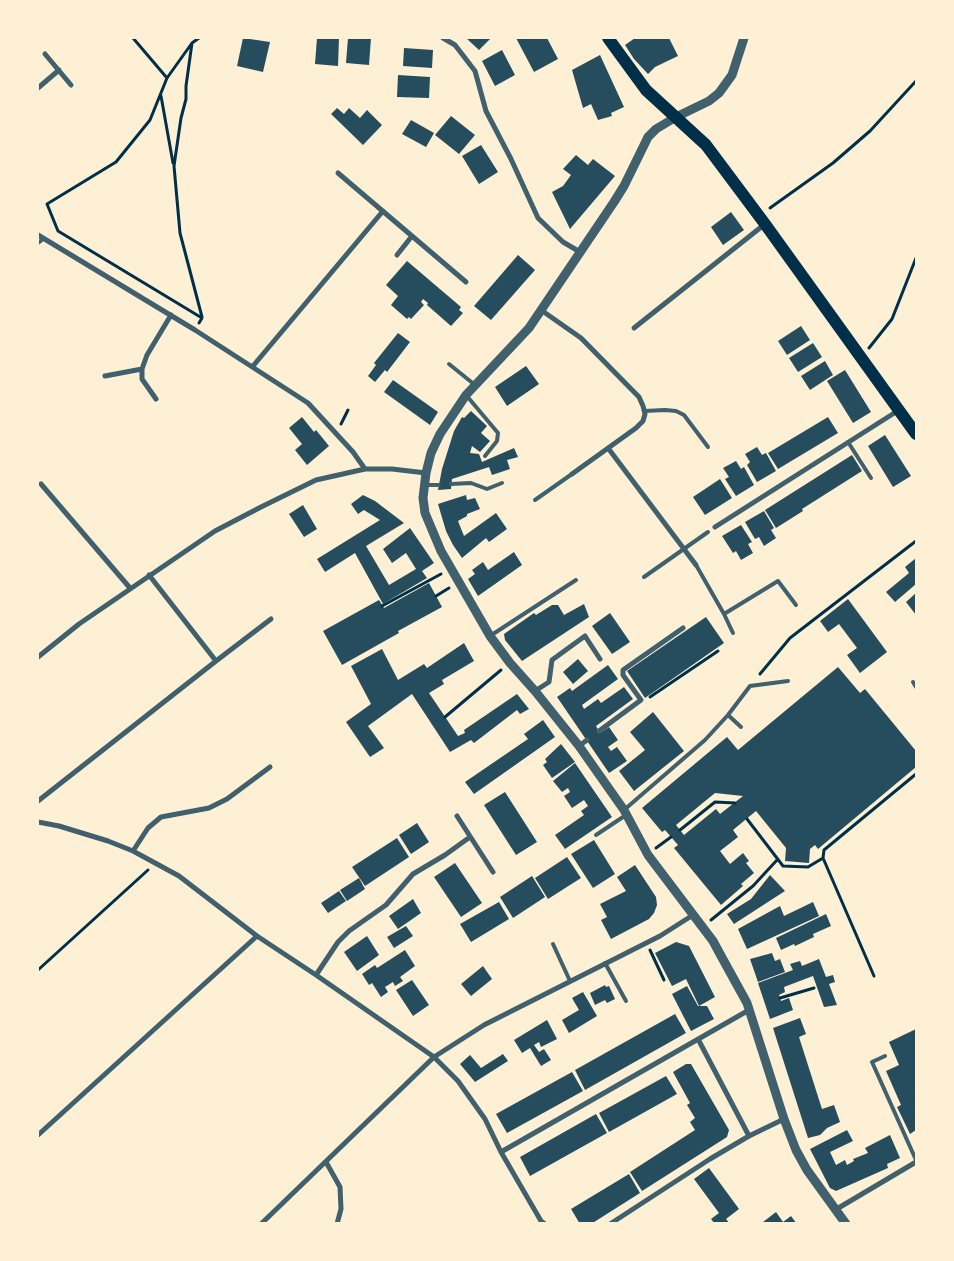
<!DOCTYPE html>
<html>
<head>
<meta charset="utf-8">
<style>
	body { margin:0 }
	#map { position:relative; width:954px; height:1261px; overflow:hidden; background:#fdf0d5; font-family:"DejaVu Sans",sans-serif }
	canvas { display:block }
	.frame { position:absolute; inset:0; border:39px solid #fdf0d5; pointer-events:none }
</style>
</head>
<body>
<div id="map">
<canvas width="954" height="1261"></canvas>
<div class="frame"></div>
</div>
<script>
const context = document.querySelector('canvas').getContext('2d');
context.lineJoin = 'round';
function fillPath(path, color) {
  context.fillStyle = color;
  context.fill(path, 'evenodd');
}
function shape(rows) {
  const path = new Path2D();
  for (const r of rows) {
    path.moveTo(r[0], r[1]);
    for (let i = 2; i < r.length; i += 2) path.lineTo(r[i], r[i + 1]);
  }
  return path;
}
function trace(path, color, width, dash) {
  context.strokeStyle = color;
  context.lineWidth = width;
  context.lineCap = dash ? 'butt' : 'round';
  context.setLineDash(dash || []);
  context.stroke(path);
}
fillPath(shape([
	[243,38,270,42,263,72,237,66],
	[317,38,339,38,338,66,315,64],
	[348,38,371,38,369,65,346,63],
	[466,38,491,38,479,50],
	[516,38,547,38,558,59,534,72],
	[635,38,669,38,678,56,655,67,648,74,634,59,625,45],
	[404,48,433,50,432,68,403,66],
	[502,50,515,75,495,86,482,61],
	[600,55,624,107,611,113,612,116,598,120,591,104,583,108,572,70],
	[398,75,430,77,429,98,397,97],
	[337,108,344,114,349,108,360,118,367,110,382,125,363,145,331,114],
	[451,116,475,135,459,154,435,135],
	[411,120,434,133,426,147,402,134],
	[481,145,498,172,479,184,462,156],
	[576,155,588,165,593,159,615,176,570,229,552,192,563,186,571,175,563,169],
	[731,212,744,230,723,245,711,227],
	[518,255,535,270,491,320,474,306],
	[407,261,461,307,459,310,463,313,451,326,427,305,428,303,423,299,421,302,424,305,411,319,409,317,407,319,391,305,398,296,386,285],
	[801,326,810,340,787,355,778,341],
	[398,333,410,342,387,372,385,370,375,382,368,376,376,365,374,363],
	[813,343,822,357,798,372,789,358],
	[825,361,833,375,810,390,801,376],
	[526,366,539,384,507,406,495,387],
	[845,370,871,412,853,423,827,381],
	[393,380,438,412,430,425,384,392],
	[471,411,487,426,481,433,490,441,480,452,472,446,470,453,479,454,482,462,514,448,518,457,507,460,510,469,492,475,489,467,452,479,451,489,438,490,442,469,454,431,462,417,464,418],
	[302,417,314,432,316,430,329,446,307,465,295,450,302,444,289,428],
	[828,417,838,433,778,469,768,453],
	[885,435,911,476,893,487,868,446],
	[757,447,762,455,766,453,776,471,757,482,747,465,750,462,745,454],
	[852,455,862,471,802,509,803,511,776,528,765,510],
	[736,461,741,469,744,467,754,485,736,496,725,479,729,477,723,468],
	[720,479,732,498,705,515,693,497],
	[363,495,375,501,404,523,366,546,389,585,416,569,406,553,392,563,383,549,410,528,434,563,422,571,427,578,383,604,355,553,325,572,317,559,380,520,364,510,358,514,351,504],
	[466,495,467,500,475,498,480,509,467,514,467,516,458,521,464,536,496,513,507,529,489,542,486,538,462,558,453,545,446,531,438,504],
	[303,505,317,529,304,537,289,514],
	[764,511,774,528,771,530,776,538,764,546,759,537,755,539,745,522],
	[741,525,752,542,748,544,753,553,741,560,736,551,733,553,722,536],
	[514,552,522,565,478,596,468,579,475,574,472,570,483,562,488,570],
	[916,558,916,584,895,602,886,592,909,573,905,567],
	[429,583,442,607,398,631,399,633,342,665,323,631,379,600,384,608],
	[916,593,916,615,906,602],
	[848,599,887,652,860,673,847,655,857,648,839,624,828,632,820,621],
	[584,604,589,617,522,661,505,640,504,634,534,613,536,615,552,605,558,605,564,615],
	[610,613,630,642,612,654,592,626],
	[706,617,724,643,645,698,627,671],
	[464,643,474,661,442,680,444,684,429,693,458,736,465,733,464,730,517,694,529,709,520,714,517,710,474,743,471,740,450,752,412,694,368,726,384,748,370,757,346,722,371,704,351,666,382,649,398,680,424,664,427,668],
	[578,659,588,671,573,684,563,672],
	[608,665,618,679,582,705,584,709,598,699,601,703,624,687,633,699,596,726,600,733,609,727,618,740,608,747,611,751,617,747,627,761,609,773,557,697,570,688,572,691],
	[838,667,860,693,865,689,916,751,916,767,818,849,815,845,810,849,809,863,785,861,786,848,756,811,733,830,738,837,720,851,730,864,743,853,749,861,746,863,754,873,741,884,743,886,721,905,674,848,678,845,665,830,662,832,642,808,727,737,738,750],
	[715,793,743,796,720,814,716,809,684,835,676,825],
	[653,712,684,751,634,791,619,771,645,750,630,732],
	[543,720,555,737,474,794,465,782,528,739,524,734],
	[561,744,575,762,552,778,543,765,547,762,545,759],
	[575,763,612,817,565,849,555,835,584,815,581,811,588,806,584,800,572,808,564,796,570,792,568,788,562,792,553,781],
	[505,792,537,842,516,855,484,805],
	[417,823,429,842,411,854,399,835],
	[397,838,409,857,365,886,352,867],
	[594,840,615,874,593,888,571,854],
	[567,857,581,878,548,899,535,878],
	[455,863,482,903,461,917,434,877],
	[635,865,656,897,657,905,654,913,649,919,611,939,601,920,607,917,600,904,626,891,617,877],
	[770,875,785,891,734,924,727,914,751,899],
	[532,876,545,897,513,918,500,897],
	[359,878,365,889,347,901,340,890],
	[339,891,346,901,328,913,321,903],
	[413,899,421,913,398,929,389,916],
	[499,902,509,919,471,942,460,924],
	[813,902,819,916,747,949,738,929,780,906,784,916],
	[826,914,831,926,813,934,814,937,795,946,794,944,781,950,776,938],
	[406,926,413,936,394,948,387,937],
	[367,936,379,955,357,971,344,952],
	[676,942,689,946,715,997,699,1006,686,979,672,986,655,953],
	[405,950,415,966,400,977,403,981,395,986,393,982,385,987,388,992,381,997,372,983,369,985,362,974,375,965,377,968],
	[772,953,775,961,780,959,785,972,758,982,750,959],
	[819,959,826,977,833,975,835,982,829,984,837,1005,824,1007,813,976,784,987,785,992,779,995,781,1001,789,998,793,1010,770,1019,758,983,793,970,790,964,800,961,802,966],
	[483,966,492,979,471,996,461,984],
	[412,980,429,1005,413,1016,396,990],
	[605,985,606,987,609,986,615,999,607,1003,605,1000,595,1005,590,993],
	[687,986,698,1006,707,1006,714,1019,691,1031,672,994],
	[583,992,597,1016,569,1033,562,1020,579,1010,572,998],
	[675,1014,686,1033,585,1090,575,1070],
	[800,1018,806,1034,799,1037,822,1109,834,1105,840,1122,827,1128,820,1135,808,1138,773,1028],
	[547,1020,557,1039,541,1047,539,1042,534,1045,539,1052,544,1049,551,1060,541,1066,530,1048,522,1053,514,1040],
	[916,1029,916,1130,910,1134,897,1107,901,1105,886,1071,899,1065,889,1042],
	[503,1054,508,1061,475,1082,460,1064,470,1055,481,1068],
	[686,1064,691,1064,729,1130,727,1137,642,1191,630,1172,695,1130,690,1122,695,1118,687,1105,690,1103,673,1072],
	[572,1072,583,1091,507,1133,496,1114],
	[666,1076,677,1094,609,1132,599,1113],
	[596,1114,607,1133,530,1176,520,1157],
	[847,1130,853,1141,830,1152,836,1165,845,1160,847,1165,854,1161,853,1159,868,1153,865,1148,890,1135,900,1158,887,1164,888,1168,836,1191,830,1188,810,1149],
	[709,1168,739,1209,726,1219,730,1224,715,1224,711,1219,719,1213,694,1179],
	[629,1174,640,1193,591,1224,580,1224,571,1209],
	[776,1212,783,1222,791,1216,797,1224,764,1224,763,1222]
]), '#264d5e');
trace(shape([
	[133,38,167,78,150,120,116,162,47,204,58,231,202,318,199,323],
	[192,43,186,86,186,99,181,118,174,166,180,233,202,317],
	[167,78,192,43,199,38],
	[161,96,173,163],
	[770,208,833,163,870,131,916,81],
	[869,348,892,319,916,258],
	[341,424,348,410],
	[436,596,449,588],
	[382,606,441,574],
	[760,674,790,638,916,541],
	[650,697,718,651],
	[445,717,501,670],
	[747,819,783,866,808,867,823,858,824,850,916,774],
	[680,830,715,802,735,803],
	[656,848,671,837],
	[823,858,874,976],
	[711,920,753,886,777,860],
	[650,950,664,980],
	[38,970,148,870],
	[780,998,814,988]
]), '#003049', 3);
trace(shape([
	[38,243,43,239],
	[449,364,475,385],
	[466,395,498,433,497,441,485,456],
	[644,411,665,410,676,411,684,415,708,447],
	[848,442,871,478],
	[451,484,471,483,487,489,502,483],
	[425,485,439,485],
	[535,500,572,474],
	[696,565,724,614,733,633],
	[644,577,708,532],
	[724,614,778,581,796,605],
	[490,636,576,580],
	[913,682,916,687],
	[728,715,741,727],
	[624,810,705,740,728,715,750,686,788,681],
	[596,835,626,815],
	[553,944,570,981],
	[605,963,626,1001],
	[885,1056,872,1062,916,1160]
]), '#3f606c', 4);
trace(shape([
	[443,38,455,45,475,71,486,111,511,159,538,218,563,242,580,252],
	[45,54,71,85],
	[38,88,59,70],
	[338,173,466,282],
	[38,235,195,330,308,403,353,452,365,469],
	[397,255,412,236],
	[541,310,581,338,639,397,643,406,645,414,643,421,636,428,572,474],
	[634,328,765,224],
	[253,366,383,211],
	[105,376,142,369],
	[156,399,142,379,142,369,147,355,171,315],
	[608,448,696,565],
	[41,484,130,588],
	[715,527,899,410],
	[38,657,79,624,215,531,261,507,316,480,365,469,392,469,426,473],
	[216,661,271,619],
	[535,691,549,682,552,660,585,636,600,659],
	[599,731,641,700,623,675,623,670,683,628],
	[579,746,587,740],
	[38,801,216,661,149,575],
	[457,816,493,872],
	[38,822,59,826,108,841,133,851,179,876,257,936,316,975,434,1057,458,1081,485,1119,501,1152,541,1221,545,1224],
	[133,851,148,828,161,817,209,808,227,799,270,767],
	[316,975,338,942,349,931,386,905,413,874,445,855,470,837],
	[698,1039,749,1136],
	[38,1135,257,936],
	[501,1152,749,1010],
	[326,1162,340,1187,341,1209,337,1224],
	[835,1210,916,1162],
	[261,1224,434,1057,484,1025,660,936,693,915],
	[610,1224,710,1159,749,1136,784,1119]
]), '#3f606c', 5);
trace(shape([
	[744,38,732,75,719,93,709,101,676,117,656,129,648,137,624,186,614,202,529,328,466,395,440,434,431,453,426,473,423,498,425,513,441,551,490,636,510,663,535,691,579,746,624,810,648,855,713,941,720,954,747,1003,784,1119,796,1150,807,1170,846,1224]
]), '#3f606c', 9);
trace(shape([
	[608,38,646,90,706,145,765,224,916,434]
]), '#003049', 12);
</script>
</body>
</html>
